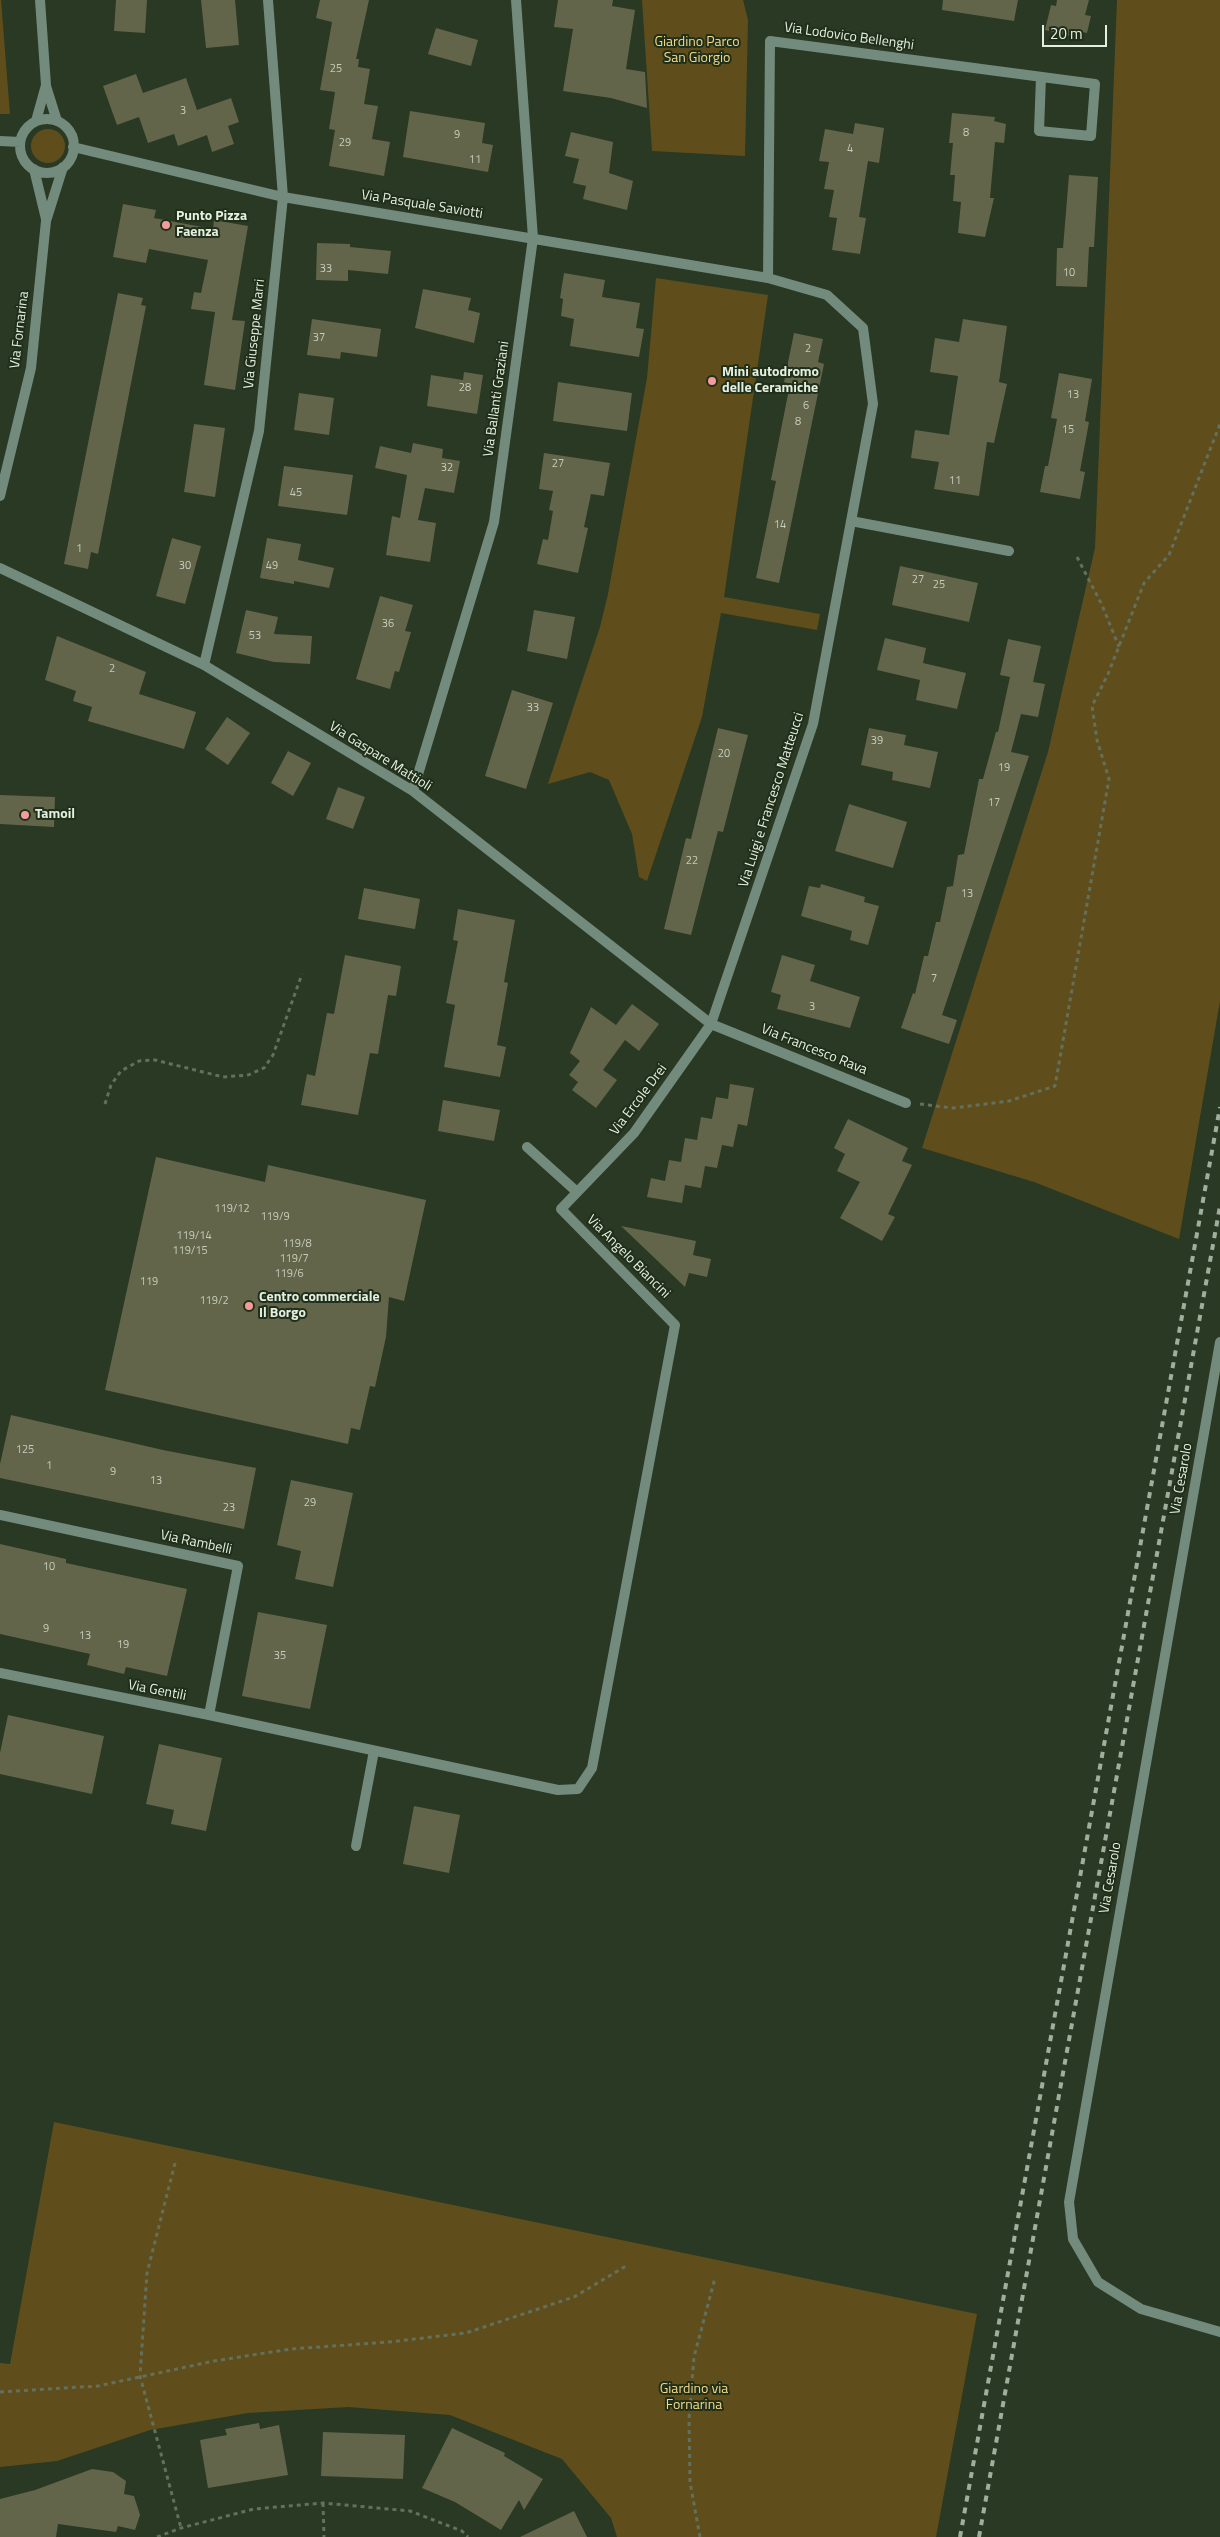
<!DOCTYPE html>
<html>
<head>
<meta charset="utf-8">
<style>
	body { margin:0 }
	#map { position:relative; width:1220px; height:2537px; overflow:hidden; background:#293923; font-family:"Titillium Web",sans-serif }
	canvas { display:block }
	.scale { position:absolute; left:1042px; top:25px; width:65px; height:22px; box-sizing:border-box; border:2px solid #e5efe1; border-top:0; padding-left:6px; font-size:15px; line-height:18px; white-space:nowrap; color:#e5efe1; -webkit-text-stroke:4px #202f19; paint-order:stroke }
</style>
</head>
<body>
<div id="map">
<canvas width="1220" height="2537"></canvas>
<div class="scale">20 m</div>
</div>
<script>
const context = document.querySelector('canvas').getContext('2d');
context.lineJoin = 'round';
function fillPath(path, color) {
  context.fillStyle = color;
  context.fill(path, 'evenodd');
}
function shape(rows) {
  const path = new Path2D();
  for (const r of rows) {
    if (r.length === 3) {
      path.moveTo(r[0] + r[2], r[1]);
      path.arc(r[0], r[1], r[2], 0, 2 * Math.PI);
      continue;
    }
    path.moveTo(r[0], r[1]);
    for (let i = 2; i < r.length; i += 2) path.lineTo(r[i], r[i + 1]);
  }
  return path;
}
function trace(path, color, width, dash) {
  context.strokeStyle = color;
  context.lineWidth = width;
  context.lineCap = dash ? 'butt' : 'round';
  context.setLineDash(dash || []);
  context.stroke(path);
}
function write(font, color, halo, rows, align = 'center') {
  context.font = font + ' "Titillium Web",sans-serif';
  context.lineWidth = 4;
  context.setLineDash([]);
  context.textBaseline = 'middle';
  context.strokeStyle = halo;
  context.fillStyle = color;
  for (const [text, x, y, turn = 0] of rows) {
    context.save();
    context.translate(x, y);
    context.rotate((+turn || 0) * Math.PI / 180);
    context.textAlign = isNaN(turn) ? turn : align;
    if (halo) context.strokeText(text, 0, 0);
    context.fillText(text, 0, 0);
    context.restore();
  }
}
fillPath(shape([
	[0,0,1,0,10,114,0,114],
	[642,0,743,0,748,20,745,156,652,151],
	[1117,0,1220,0,1220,1001,1179,1239,1034,1182,922,1148,1048,752,1095,548],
	[48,146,17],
	[656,278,768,295,724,597,820,614,817,630,721,613,702,717,647,881,639,877,632,834,609,780,590,772,548,784,600,627,608,594,647,378],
	[54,2122,977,2314,936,2537,617,2537,611,2518,562,2459,450,2415,348,2407,248,2413,150,2430,57,2461,0,2467,0,2363,10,2364]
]), '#5f4e1b');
fillPath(shape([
	[116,0,147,0,145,33,114,31],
	[201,0,235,0,239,45,206,48],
	[320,0,369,0,356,59,359,59,358,67,370,69,364,104,378,106,372,139,390,142,384,176,329,166,335,130,329,129,335,92,320,90,332,22,316,18],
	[558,0,613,0,612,6,635,10,626,69,645,72,647,108,611,98,563,91,573,29,554,27],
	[943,0,1018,0,1014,21,942,10],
	[1057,0,1089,0,1085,15,1091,16,1087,33,1070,29,1069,36,1045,30,1051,5,1056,6],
	[436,28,478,40,471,66,428,54],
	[136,74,143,93,186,78,197,110,231,98,239,122,228,126,234,144,212,152,207,135,178,146,174,134,148,143,139,117,117,125,103,86],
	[410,111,485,123,482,143,493,145,488,172,403,157],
	[952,113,995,117,994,121,1006,124,1004,143,995,142,990,198,994,198,985,237,958,233,961,202,953,201,955,175,950,175,953,143,949,143],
	[855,123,884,128,879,163,868,161,859,217,866,218,860,254,832,250,837,218,829,217,834,190,824,189,829,162,819,161,825,129,853,134],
	[571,132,613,142,609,173,633,181,627,210,583,199,586,186,573,183,579,159,565,156],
	[1069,175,1098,177,1094,247,1089,247,1087,287,1056,286,1057,248,1063,248],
	[123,204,156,210,154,218,213,229,214,220,248,226,232,320,245,321,235,390,204,385,215,312,191,309,194,292,201,293,208,260,149,249,146,263,113,257],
	[317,243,350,244,350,247,391,251,388,274,348,270,348,281,316,280],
	[564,273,605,280,602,297,640,303,636,328,644,329,639,357,570,346,574,319,561,316,563,299,560,298],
	[423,289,471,298,468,310,480,313,474,343,415,328],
	[118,293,143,298,141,305,146,306,98,554,91,552,88,569,64,564],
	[312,319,381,329,377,357,341,352,340,359,307,355],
	[963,319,1007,326,999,382,1007,384,994,443,987,442,979,496,934,489,939,462,911,458,915,430,949,435,958,376,930,372,935,338,959,342],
	[794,333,823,339,818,362,824,364,779,583,756,578,776,481,771,480,790,384,784,382],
	[464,372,483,375,477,414,427,406,431,375,463,380],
	[1059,373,1092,379,1085,421,1089,422,1080,471,1085,472,1080,499,1040,492,1045,466,1048,466,1057,419,1051,418],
	[558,382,632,393,627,431,553,421],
	[299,393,334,398,329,435,294,430],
	[194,424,225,428,215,497,184,492],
	[413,443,443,449,442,458,460,461,454,493,425,488,418,520,436,523,430,562,386,555,392,516,400,518,407,475,375,468,380,446,411,453],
	[544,453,610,463,604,496,591,494,584,527,588,528,578,573,537,564,543,539,548,540,553,511,549,510,553,491,539,489],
	[284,466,353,475,347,515,278,506],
	[172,538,201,546,185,604,156,596],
	[267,538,301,544,298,560,334,568,329,588,294,581,294,584,260,578],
	[900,566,978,583,969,622,892,605],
	[380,596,413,605,405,631,411,632,399,672,395,671,390,689,356,679],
	[246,610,278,617,274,634,312,636,310,664,274,662,236,653],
	[534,610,575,617,567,659,527,651],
	[57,636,146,672,139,694,196,712,184,749,88,721,92,707,73,701,76,691,45,680],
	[885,638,926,648,923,663,966,673,957,709,916,700,920,680,877,670],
	[1008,639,1041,646,1033,682,1045,684,1038,717,1021,714,1011,752,1029,756,942,1015,957,1020,949,1044,901,1028,913,993,915,994,924,956,928,956,936,922,940,922,947,887,953,886,958,855,964,854,979,779,983,779,996,732,998,732,1010,677,1000,675],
	[512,690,553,703,526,789,485,776],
	[227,717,250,733,228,765,205,749],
	[718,728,748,735,723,832,718,831,691,935,664,929,686,838,691,839],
	[869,728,906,735,904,745,938,752,930,788,892,780,893,772,861,765],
	[288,751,311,763,293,796,271,783],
	[338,787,365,797,353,829,326,819],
	[0,795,55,797,54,827,0,824],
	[849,804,907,822,893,868,835,851],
	[821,884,865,897,864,902,879,906,868,945,850,940,852,931,801,916,809,886,820,888],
	[364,888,420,899,415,929,358,919],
	[458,909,515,920,504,982,508,983,497,1045,506,1047,500,1077,444,1067,455,1005,446,1003,458,941,453,940],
	[345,955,401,966,396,996,388,995,378,1054,370,1053,358,1115,301,1105,307,1074,315,1076,327,1013,334,1014],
	[782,955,815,965,810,981,860,997,850,1028,777,1009,781,995,771,992],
	[632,1004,659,1024,639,1051,625,1040,603,1070,617,1080,596,1108,572,1090,578,1082,569,1075,580,1061,570,1053,591,1007,616,1025],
	[730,1084,754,1088,747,1126,738,1124,733,1147,722,1145,717,1168,705,1166,701,1188,685,1185,682,1203,647,1197,651,1178,665,1181,669,1160,681,1162,685,1138,697,1140,701,1117,712,1119,716,1097,728,1099],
	[443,1100,500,1110,494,1141,438,1131],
	[848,1119,908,1148,902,1161,912,1165,888,1214,895,1217,882,1241,840,1218,860,1182,837,1171,845,1154,834,1148],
	[156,1157,265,1182,268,1165,426,1200,404,1301,389,1297,386,1337,375,1387,370,1386,360,1430,351,1428,348,1444,105,1390],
	[621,1226,696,1241,693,1255,711,1259,707,1277,689,1273,685,1287],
	[11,1415,163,1450,256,1468,244,1529,0,1478,0,1464],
	[291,1480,353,1493,333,1587,295,1579,301,1551,277,1545],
	[0,1544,66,1559,66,1563,187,1589,167,1676,126,1667,124,1674,87,1665,90,1654,0,1634],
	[258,1612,327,1625,310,1709,242,1696],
	[8,1715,104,1736,92,1794,0,1774,0,1753],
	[159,1744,222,1758,206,1831,171,1824,174,1810,146,1804],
	[414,1806,460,1815,449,1873,403,1864],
	[259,2423,260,2429,279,2425,288,2475,208,2488,200,2440,227,2435,225,2429],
	[452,2428,505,2453,504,2456,543,2479,524,2510,519,2500,501,2530,455,2502,422,2488],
	[323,2432,405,2435,403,2479,321,2476],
	[92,2469,113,2472,126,2481,124,2494,134,2496,140,2515,135,2530,118,2526,116,2532,58,2524,56,2537,0,2537,0,2499,35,2490],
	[574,2511,587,2537,520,2537]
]), '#626549');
trace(shape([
	[1077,557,1102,605,1119,647],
	[105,1104,111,1085,121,1071,139,1061,155,1060,223,1077,248,1075,264,1068,273,1055,302,974],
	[920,1104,953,1108,1009,1101,1055,1086,1109,779,1097,740,1092,706,1108,674,1144,583,1169,555,1220,424],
	[175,2163,147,2273,140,2376,181,2528],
	[0,2392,98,2386,214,2361,291,2349,389,2342,466,2333,574,2297,626,2266],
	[323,2503,324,2537],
	[157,2537,181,2528,254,2509,323,2503,410,2511,462,2531,468,2537],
	[700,2537,690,2482,689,2419,694,2357,715,2278]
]), '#62705c', 3, [4, 4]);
trace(shape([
	[356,1846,374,1751]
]), '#738b7d', 10);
trace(shape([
	[46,86,57,121],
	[47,146,27],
	[36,121,46,85,40,0],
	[0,141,20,142],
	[34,169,46,219],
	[768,278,770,41,1095,84,1091,136,1039,131,1041,77],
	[0,496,31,368,46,221,63,167],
	[851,521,1009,551],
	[0,568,204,665,413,791,711,1024,906,1103],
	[204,665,259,431,283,197,268,0],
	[413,791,494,522,533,238,516,0],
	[527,1147,577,1192],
	[1220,1342,1069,2202,1073,2239,1098,2282,1141,2309,1220,2332],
	[0,1515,238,1566,209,1715],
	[0,1673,209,1715,558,1790,578,1789,592,1768,675,1325,561,1209,634,1133,711,1024,813,724,873,404,863,328,827,295,768,278,283,197,73,147]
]), '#738b7d', 10);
trace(shape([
	[960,2537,1220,1107],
	[979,2537,1220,1206]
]), '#a2ae9d', 4, [6, 6]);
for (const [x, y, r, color] of [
	[166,225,5,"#f59b9c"],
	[712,381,5,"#f59b9c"],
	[25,815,5,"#f59b9c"],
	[249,1306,5,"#f59b9c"]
]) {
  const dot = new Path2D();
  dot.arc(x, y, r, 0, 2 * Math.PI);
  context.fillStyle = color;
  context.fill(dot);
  trace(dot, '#202f19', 2);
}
write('11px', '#c4ccbb', null, [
	["25",336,69],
	["3",183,111],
	["8",966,133],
	["9",457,135],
	["29",345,143],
	["4",850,149],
	["11",475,160],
	["33",326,269],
	["10",1069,273],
	["37",319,338],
	["2",808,349],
	["28",465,388],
	["13",1073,395],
	["6",806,406],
	["8",798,422],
	["15",1068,430],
	["27",558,464],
	["32",447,468],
	["11",955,481],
	["45",296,493],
	["14",780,525],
	["1",79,549],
	["30",185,566],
	["49",272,566],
	["27",918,580],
	["25",939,585],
	["36",388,624],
	["53",255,636],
	["2",112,669],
	["33",533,708],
	["39",877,741],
	["20",724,754],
	["19",1004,768],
	["17",994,803],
	["22",692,861],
	["13",967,894],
	["7",934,979],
	["3",812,1007],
	["119/12",232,1209],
	["119/9",275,1217],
	["119/14",194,1236],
	["119/8",297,1244],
	["119/15",190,1251],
	["119/7",294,1259],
	["119/6",289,1274],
	["119",149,1282],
	["119/2",214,1301],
	["125",25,1450],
	["1",49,1466],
	["9",113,1472],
	["13",156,1481],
	["29",310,1503],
	["23",229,1508],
	["10",49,1567],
	["9",46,1629],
	["13",85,1636],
	["19",123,1645],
	["35",280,1656]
]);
write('14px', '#e5efe1', '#202f19', [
	["Via Lodovico Bellenghi",849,37,8],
	["Via Pasquale Saviotti",422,205,9],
	["Via Fornarina",20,330,-83],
	["Via Giuseppe Marri",255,334,-84],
	["Via Ballanti Graziani",497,399,-82],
	["Via Gaspare Mattioli",380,757,32],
	["Via Luigi e Francesco Matteucci",772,800,-72],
	["Via Francesco Rava",814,1050,22],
	["Via Ercole Drei",639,1100,-53],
	["Via Angelo Biancini",628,1257,45],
	["Via Cesarolo",1182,1479,-80],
	["Via Rambelli",196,1543,12],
	["Via Gentili",157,1691,11],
	["Via Cesarolo",1111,1878,-80]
]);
write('14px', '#f5d889', '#202f19', [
	["Giardino Parco",697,43],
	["San Giorgio",697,59],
	["Giardino via",694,2390],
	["Fornarina",694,2406]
]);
write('bold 14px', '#e5efe1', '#202f19', [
	["Punto Pizza",176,217],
	["Faenza",176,233],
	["Mini autodromo",722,373],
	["delle Ceramiche",722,389],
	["Tamoil",35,815],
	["Centro commerciale",259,1298],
	["Il Borgo",259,1314]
], 'left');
</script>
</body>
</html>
